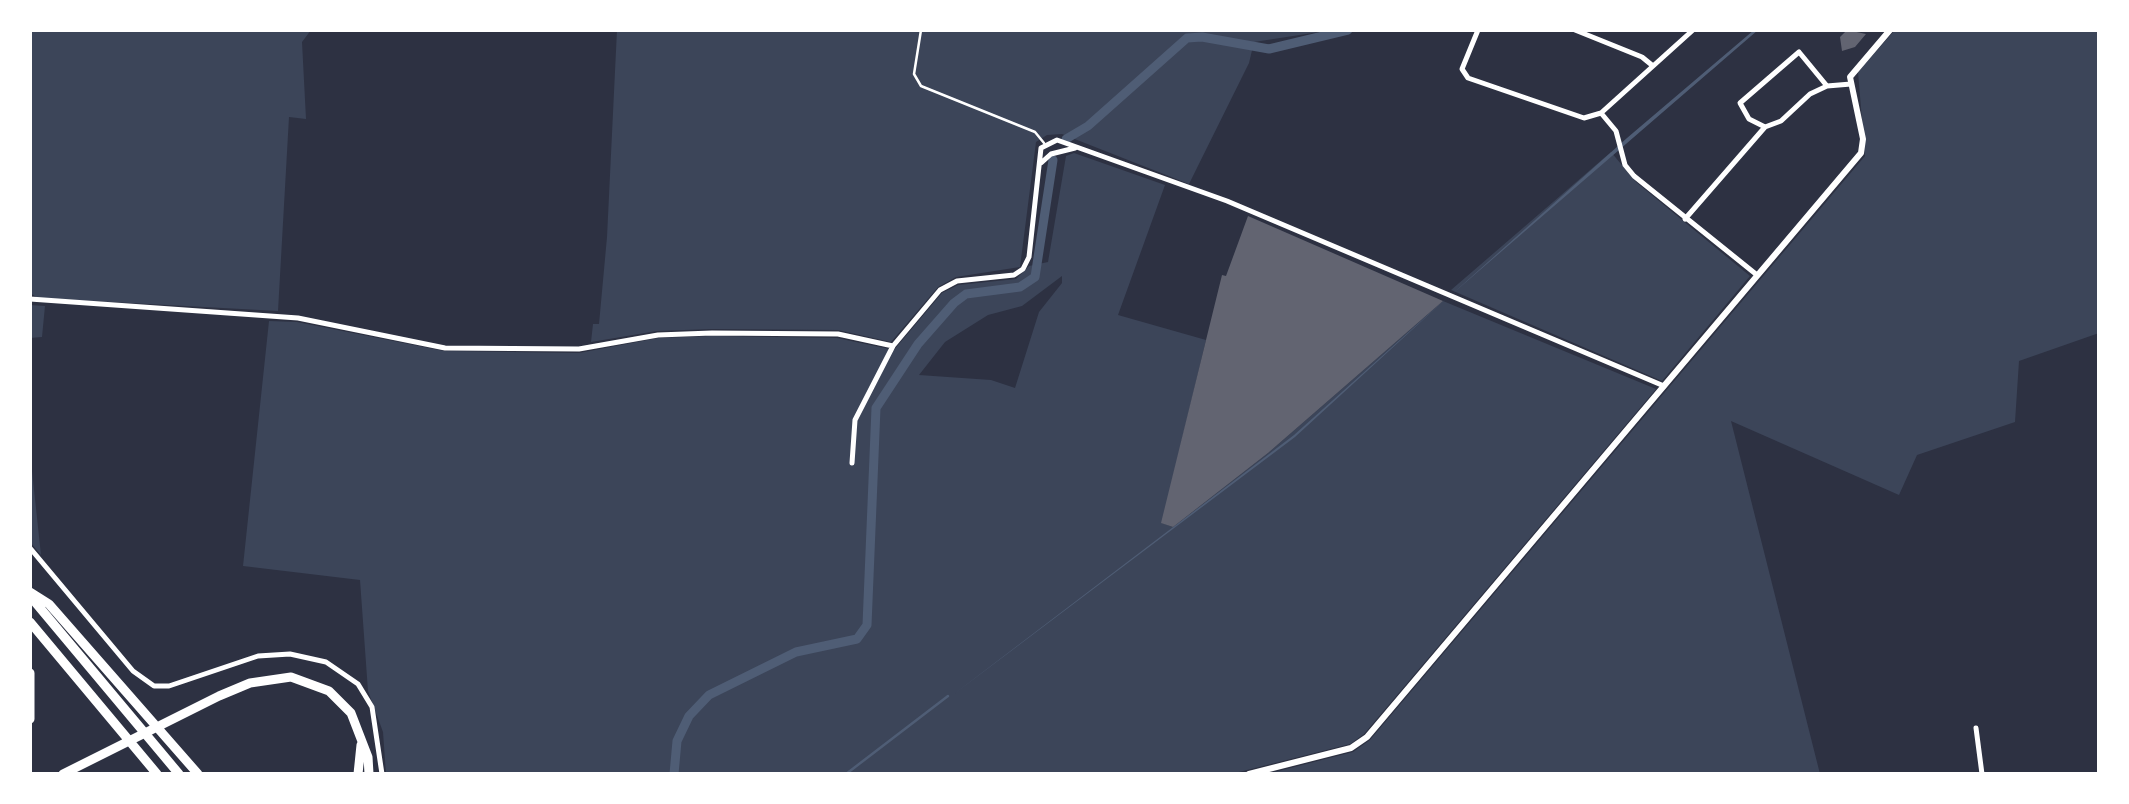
<!DOCTYPE html>
<html>
<head>
<meta charset="utf-8">
<style>
	body { margin:0 }
	#map { position:relative; width:2129px; height:804px; overflow:hidden; background:#2d3142; font-family:"Sofia Sans Condensed",sans-serif }
	canvas { display:block }
	.frame { position:absolute; inset:0; border:32px solid #fff; pointer-events:none }
</style>
</head>
<body>
<div id="map">
<canvas width="2129" height="804"></canvas>
<div class="frame"></div>
</div>
<script>
const context = document.querySelector('canvas').getContext('2d');
context.lineJoin = 'round';
function fillPath(path, color) {
  context.fillStyle = color;
  context.fill(path, 'evenodd');
}
function shape(rows) {
  const path = new Path2D();
  for (const r of rows) {
    path.moveTo(r[0], r[1]);
    for (let i = 2; i < r.length; i += 2) path.lineTo(r[i], r[i + 1]);
  }
  return path;
}
function trace(path, color, width, dash) {
  context.strokeStyle = color;
  context.lineWidth = width;
  context.lineCap = dash ? 'butt' : 'round';
  context.setLineDash(dash || []);
  context.stroke(path);
}
fillPath(shape([
	[30,30,311,30,302,42,306,119,289,117,278,311,38,298,30,293],
	[617,30,1332,30,1254,42,1249,63,1189,184,1062,134,1047,135,1036,142,1020,267,956,277,938,287,891,342,838,330,712,329,657,331,591,342,593,324,599,324,607,237],
	[1895,30,2099,30,2099,333,2019,361,2015,422,1917,455,1899,495,1731,421,1820,774,1267,774,1353,752,1370,740,1865,156,1858,72],
	[1611,152,1636,182,1750,276,1662,381,1451,290],
	[1074,153,1165,185,1118,315,1206,340,1162,523,1173,527,1268,453,1443,301,1656,389,1364,734,1350,744,1231,774,386,774,383,732,368,691,360,580,243,566,269,321,297,322,444,351,579,353,658,338,712,336,837,338,894,350,942,293,958,285,1016,279,1029,266,1048,262,1066,156],
	[1062,276,1062,283,1039,312,1015,388,991,380,919,375,945,342,988,315,1022,306],
	[30,305,45,306,42,337,30,338],
	[30,462,32,471,41,555,30,542]
]), '#3c4559');
fillPath(shape([
	[1754,30,1758,30,1451,295,1627,138],
	[1449,296,1295,437,950,697,1294,435]
]), '#4f5d75');
trace(shape([
	[846,774,948,696]
]), '#4f5d75', 2.5);
trace(shape([
	[1066,139,1088,126,1187,38,1202,37,1269,49,1348,30],
	[674,774,677,741,689,716,709,695,796,652,857,639,867,625,876,408,918,344,954,303,966,294,1020,287,1035,277,1053,160]
]), '#4f5d75', 9);
fillPath(shape([
	[1847,30,1866,34,1855,47,1842,51,1840,37],
	[1248,216,1443,301,1268,453,1173,527,1161,523,1222,275,1226,276]
]), '#626471');
trace(shape([
	[921,30,914,74,921,86,1035,132,1044,143]
]), '#fff', 2.5);
trace(shape([
	[1478,30,1462,69,1468,78,1584,118,1601,113,1693,30],
	[1575,30,1642,57,1653,66],
	[1601,113,1616,131,1625,165,1634,176,1757,275],
	[1765,127,1749,119,1740,103,1799,52,1827,86],
	[1041,163,1051,154,1075,148],
	[1685,219,1765,127,1781,121,1810,94,1827,86,1851,84],
	[30,299,298,318,445,348,579,349,658,335,712,333,838,334,893,346,940,290,957,281,1014,275,1023,269,1029,257,1041,148,1057,140,1227,201,1664,386],
	[852,463,855,420,893,346],
	[30,548,133,671,154,686,169,686,258,656,290,654,326,662,358,684,372,707,382,774],
	[1976,728,1982,774]
]), '#fff', 5);
trace(shape([
	[1249,774,1351,748,1367,737,1861,153,1863,139,1850,77,1890,30]
]), '#fff', 6);
trace(shape([
	[30,592,49,604,198,774],
	[30,596,179,774],
	[30,622,157,774],
	[30,673,30,719],
	[63,774,219,696,250,683,291,677,329,691,351,713,368,757,369,774],
	[358,774,361,745]
]), '#fff', 9);
</script>
</body>
</html>
